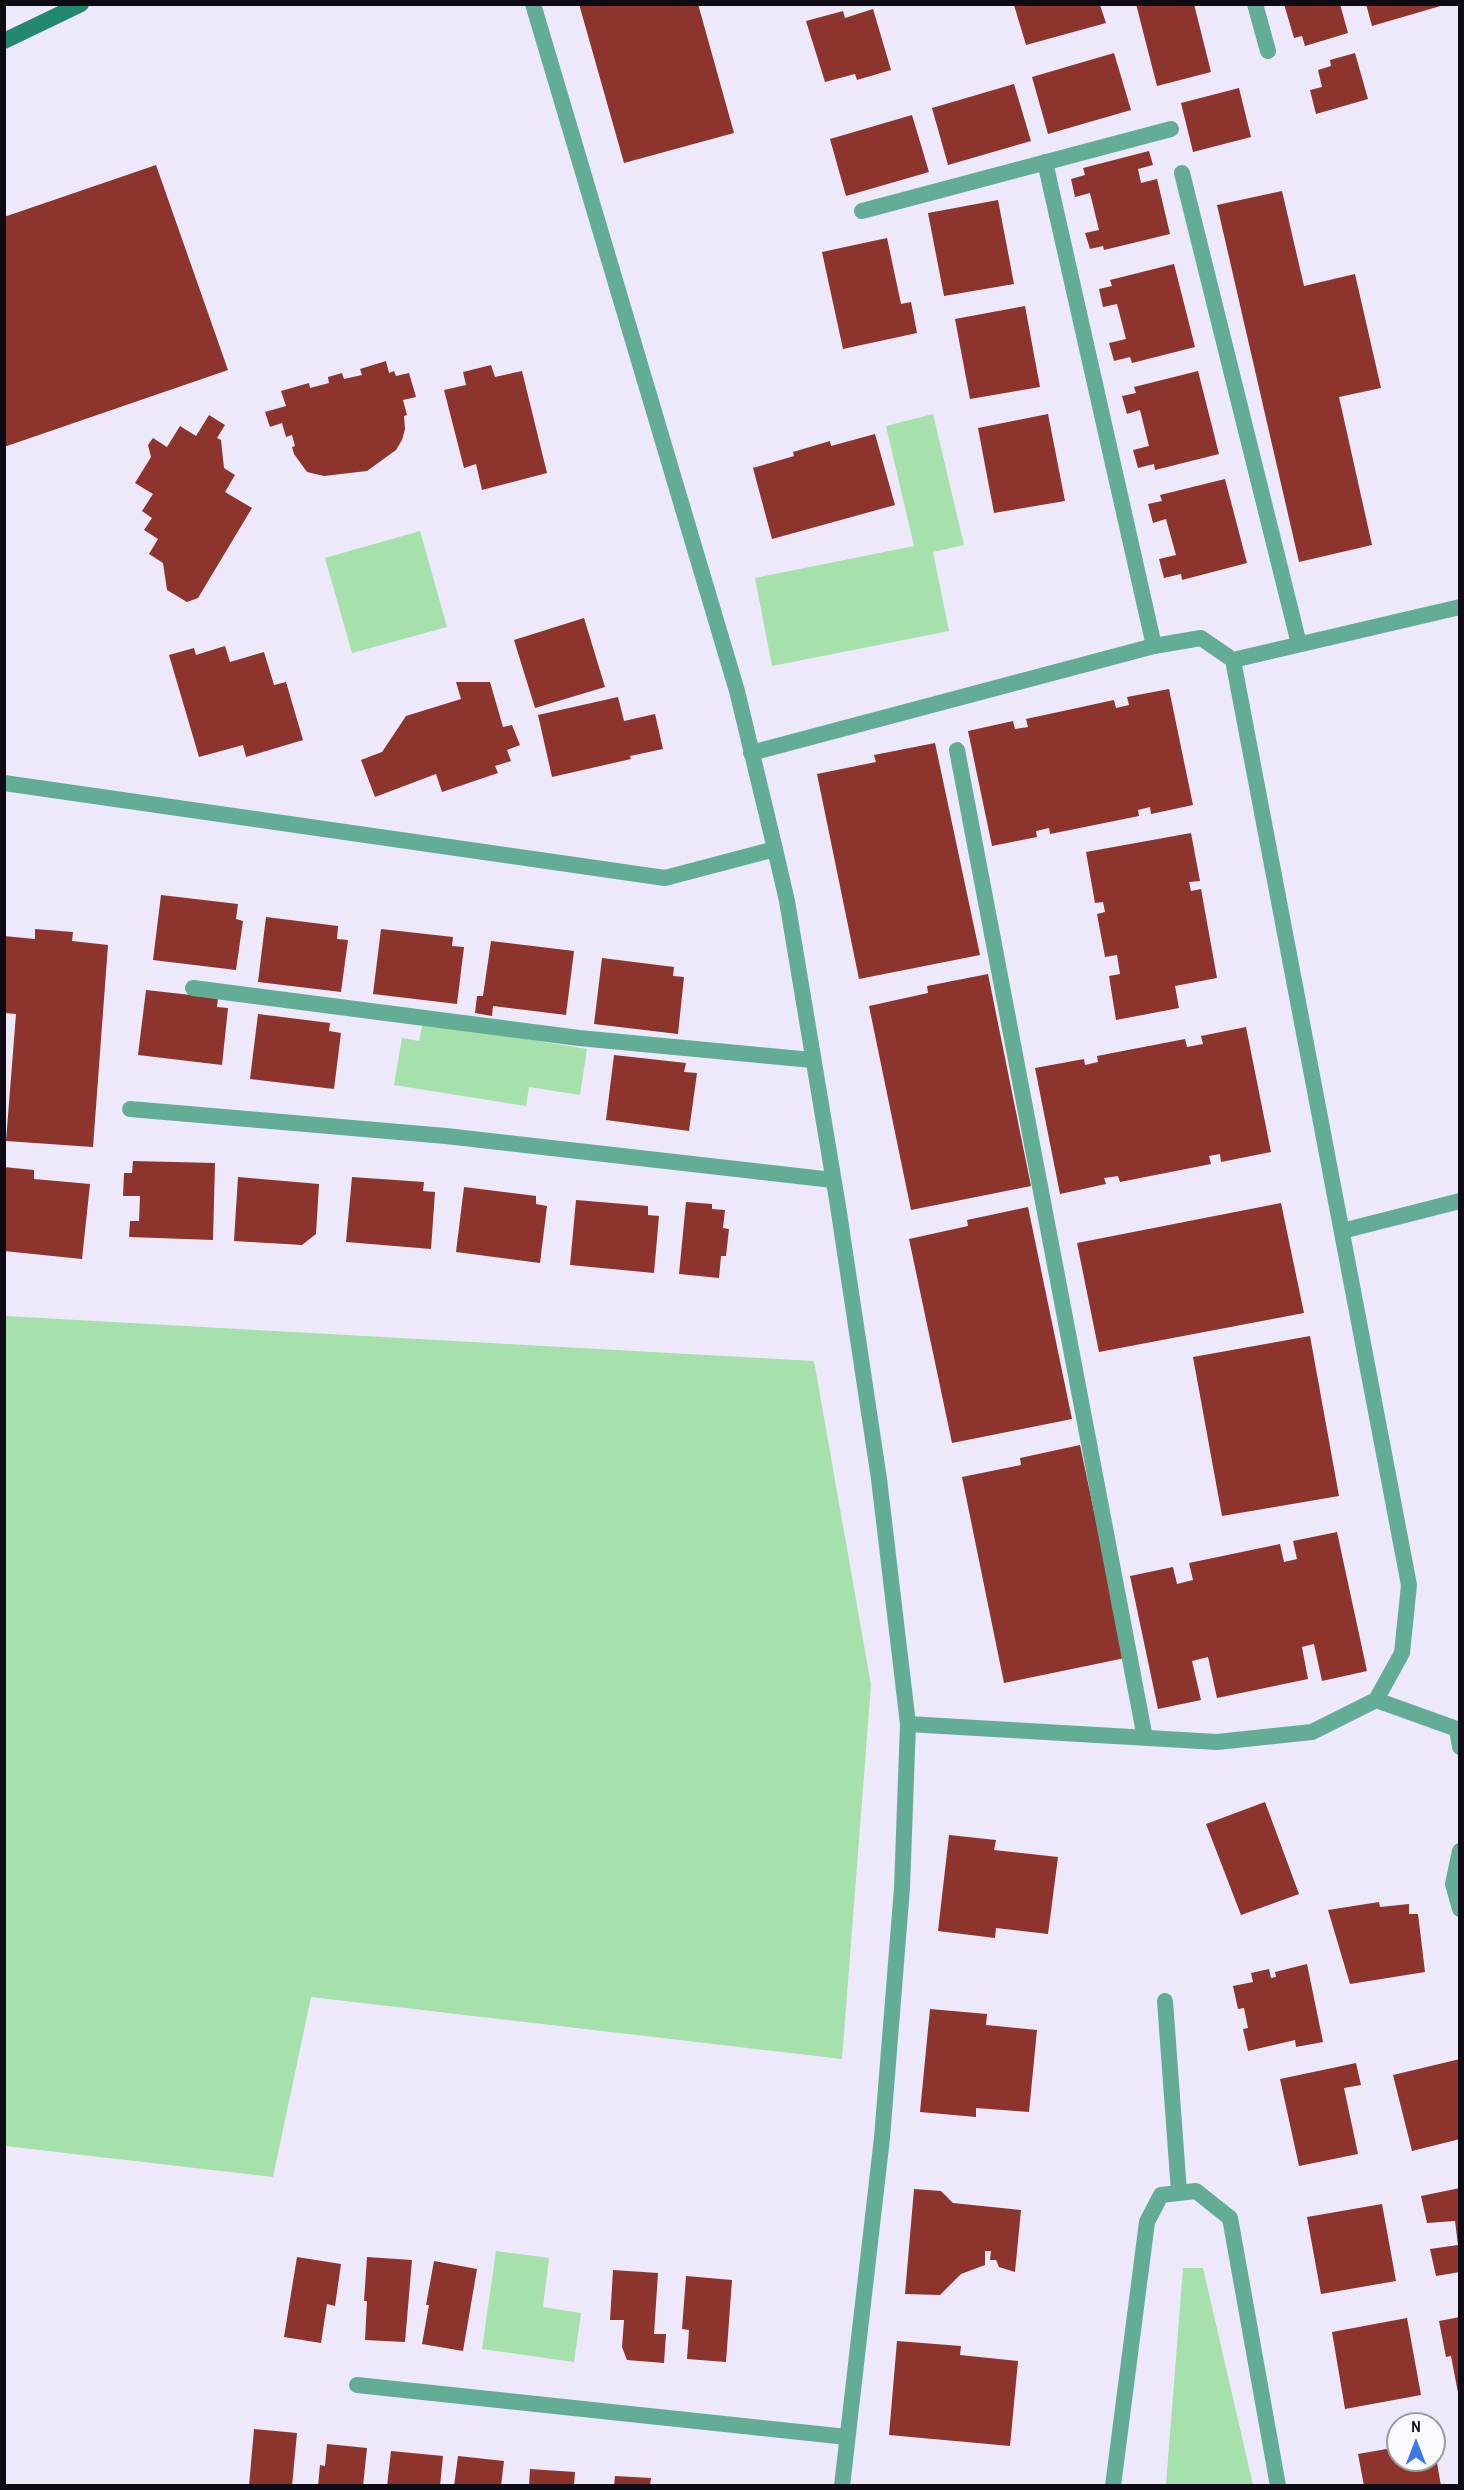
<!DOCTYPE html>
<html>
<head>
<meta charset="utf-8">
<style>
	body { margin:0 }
	#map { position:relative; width:1464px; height:2490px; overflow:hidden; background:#ede9fb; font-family:"Archivo Narrow",sans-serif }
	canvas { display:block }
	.frame { position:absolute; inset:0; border:6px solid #0e0b15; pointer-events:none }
	.north { position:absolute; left:1386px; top:2412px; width:60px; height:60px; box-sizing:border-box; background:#faf9ff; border:2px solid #9c9aa1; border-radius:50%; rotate:0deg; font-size:16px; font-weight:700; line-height:24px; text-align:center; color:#0e0b15 }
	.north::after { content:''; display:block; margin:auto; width:21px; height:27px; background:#3979e8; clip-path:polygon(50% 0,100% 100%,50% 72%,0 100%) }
</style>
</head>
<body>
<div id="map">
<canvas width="1464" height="2490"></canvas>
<div class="frame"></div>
<div class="north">N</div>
</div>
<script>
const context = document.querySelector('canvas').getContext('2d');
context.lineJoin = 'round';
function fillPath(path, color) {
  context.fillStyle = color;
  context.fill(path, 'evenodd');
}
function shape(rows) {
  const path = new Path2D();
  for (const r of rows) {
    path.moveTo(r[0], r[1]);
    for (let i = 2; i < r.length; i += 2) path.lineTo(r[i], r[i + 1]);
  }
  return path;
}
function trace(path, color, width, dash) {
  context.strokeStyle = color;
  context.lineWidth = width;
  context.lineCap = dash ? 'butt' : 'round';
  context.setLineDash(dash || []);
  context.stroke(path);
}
fillPath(shape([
	[933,414,964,545,933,552,949,631,772,666,755,578,914,546,886,426],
	[420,531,447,627,352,653,325,558],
	[423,1022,587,1049,580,1095,529,1087,526,1106,394,1085,402,1038,419,1041],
	[5,1316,814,1361,871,1685,842,2059,311,1997,273,2177,5,2146],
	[496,2251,549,2258,543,2307,581,2313,574,2362,482,2349],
	[1183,2268,1203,2268,1253,2485,1166,2485]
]), '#a6e0aa');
fillPath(shape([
	[579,4,698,4,734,133,624,163],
	[1136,4,1194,4,1211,72,1157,86],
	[1284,4,1340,4,1348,33,1305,46,1302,36,1294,38],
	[1366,4,1444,4,1444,5,1372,26],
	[1014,5,1100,5,1106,23,1026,45],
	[873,9,891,70,857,80,855,74,825,82,806,21,843,11,845,18],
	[1114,53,1131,110,1048,134,1032,77],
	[1355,53,1368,99,1316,114,1310,90,1322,87,1318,70,1331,66,1330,60],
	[1014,84,1031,141,948,165,932,108],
	[1239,88,1251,137,1193,152,1181,103],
	[912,115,929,172,846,196,830,139],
	[1149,151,1153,165,1138,169,1141,183,1157,179,1170,234,1104,250,1103,246,1090,249,1085,233,1099,230,1090,193,1075,197,1071,179,1085,175,1083,168],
	[156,165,228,370,4,447,4,217],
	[1282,191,1304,286,1355,274,1381,388,1339,397,1372,545,1299,562,1217,205],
	[998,200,1014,284,944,296,928,213],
	[887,238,901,304,911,302,917,333,843,349,822,252],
	[1174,264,1195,347,1132,363,1130,357,1114,361,1109,343,1126,339,1117,304,1103,307,1099,289,1112,286,1110,280],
	[1025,306,1040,387,970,399,955,319],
	[386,361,389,373,394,371,396,376,409,373,416,397,403,400,407,415,404,416,405,429,402,440,396,450,367,471,324,476,307,472,294,454,292,447,295,446,292,435,286,437,282,423,270,427,265,412,286,406,281,391,309,383,310,388,329,383,328,377,342,373,344,379,362,375,360,369],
	[491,365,495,377,522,371,547,473,482,490,476,464,464,468,444,390,466,385,463,372],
	[1198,371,1219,454,1155,470,1154,464,1138,468,1133,450,1149,446,1140,410,1127,414,1122,396,1136,393,1134,387],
	[1048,414,1065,501,994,513,978,428],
	[209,415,225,425,217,438,221,440,224,468,235,475,225,492,252,508,198,598,187,602,167,590,163,563,149,554,158,539,144,530,152,518,142,511,153,494,135,483,151,457,148,445,153,438,167,447,180,426,196,436],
	[875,434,895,505,772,539,753,468,794,456,793,452,830,441,831,446],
	[1225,479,1247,563,1182,580,1181,574,1164,578,1159,559,1176,555,1166,519,1153,523,1148,504,1162,501,1160,495],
	[584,618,605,687,535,708,514,640],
	[225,646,230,662,264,652,274,685,286,682,303,740,246,757,243,745,199,757,169,655,194,648,196,655],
	[456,682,490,682,503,727,512,725,520,745,507,750,511,761,495,766,498,773,442,792,436,774,375,797,361,760,382,752,406,716,461,699],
	[1169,689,1193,805,1151,814,1150,807,1138,810,1139,816,1050,834,1049,828,1036,831,1037,837,992,846,968,731,1013,721,1015,729,1028,727,1026,719,1114,700,1116,708,1129,705,1127,697],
	[618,697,624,721,655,714,663,749,630,756,631,759,552,777,538,715],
	[935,743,980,955,859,979,817,774,876,762,874,755],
	[1191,833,1200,881,1189,882,1191,891,1201,889,1217,978,1175,986,1179,1008,1116,1020,1109,976,1120,974,1117,955,1105,957,1097,914,1105,912,1103,902,1095,903,1086,852],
	[161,895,238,904,236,919,243,921,236,970,153,960],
	[266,917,338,926,337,939,348,940,341,992,258,982],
	[35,929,73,932,72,941,108,945,93,1147,6,1141,16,1014,4,1013,4,936,35,939],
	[381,929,453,937,452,946,464,947,457,1004,373,994],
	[491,941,574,951,566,1015,493,1006,492,1016,475,1013,477,996,483,996],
	[602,958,674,967,673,976,684,977,678,1034,594,1024],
	[988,974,1031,1186,911,1210,869,1006,928,993,927,986],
	[146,990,218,998,217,1007,228,1008,222,1065,138,1055],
	[258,1014,330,1023,329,1031,341,1033,334,1089,250,1079],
	[1246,1027,1271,1152,1221,1162,1220,1154,1209,1156,1211,1164,1120,1182,1118,1176,1104,1178,1106,1184,1060,1194,1035,1068,1084,1059,1085,1065,1098,1062,1097,1056,1185,1039,1187,1047,1203,1044,1201,1036],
	[614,1055,686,1063,684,1072,697,1073,689,1131,606,1120],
	[133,1161,215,1163,213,1240,129,1237,130,1221,139,1221,140,1196,123,1196,124,1173,132,1173],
	[4,1167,34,1170,34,1179,90,1184,82,1259,4,1251],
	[238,1177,319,1184,316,1234,302,1245,234,1241],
	[352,1177,424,1182,423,1191,435,1192,431,1249,346,1242],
	[464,1187,536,1196,536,1204,547,1206,540,1263,456,1252],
	[576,1200,648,1206,648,1215,659,1216,654,1273,570,1265],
	[686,1202,712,1204,712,1209,725,1210,723,1228,729,1229,726,1256,721,1256,719,1278,679,1274],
	[1281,1203,1304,1313,1099,1352,1077,1243],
	[1028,1207,1072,1419,952,1443,909,1239,968,1226,967,1220],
	[1310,1336,1339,1496,1222,1516,1193,1357],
	[1080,1445,1125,1658,1004,1683,962,1477,1021,1465,1020,1458],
	[1337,1532,1367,1671,1322,1681,1314,1644,1302,1647,1308,1679,1217,1698,1208,1657,1192,1661,1201,1700,1158,1709,1130,1576,1173,1567,1177,1584,1193,1580,1189,1563,1280,1544,1284,1562,1297,1559,1293,1541],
	[1265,1802,1299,1894,1241,1915,1206,1824],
	[949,1835,996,1840,994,1850,1058,1857,1048,1934,996,1928,995,1938,938,1931],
	[1379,1902,1380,1907,1409,1904,1409,1914,1418,1914,1425,1972,1350,1984,1328,1910],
	[1307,1964,1323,2042,1296,2047,1295,2040,1248,2051,1243,2029,1248,2028,1244,2008,1238,2009,1233,1986,1253,1982,1251,1973,1269,1969,1271,1978,1276,1977,1275,1972],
	[930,2009,987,2014,986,2025,1037,2030,1029,2112,976,2108,976,2117,920,2112],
	[1460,2059,1460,2139,1412,2151,1393,2075],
	[1356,2063,1361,2085,1344,2088,1358,2154,1299,2166,1280,2079],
	[1460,2188,1460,2272,1436,2276,1430,2249,1458,2245,1455,2221,1427,2223,1421,2196],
	[914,2189,941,2191,953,2203,1021,2210,1015,2272,999,2267,996,2260,990,2260,991,2251,985,2251,985,2265,961,2274,940,2295,905,2294],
	[1382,2204,1396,2281,1321,2294,1307,2217],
	[297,2257,341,2264,335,2306,327,2304,321,2343,284,2337],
	[367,2257,412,2260,405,2342,365,2340,367,2301,364,2301],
	[434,2261,477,2269,463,2351,422,2344,429,2305,426,2305],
	[613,2270,658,2273,654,2334,666,2334,664,2363,627,2360,622,2347,624,2320,610,2320],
	[686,2276,732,2280,726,2362,687,2359,689,2330,682,2329],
	[1460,2317,1460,2393,1458,2393,1451,2356,1446,2357,1439,2321],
	[1407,2318,1421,2395,1345,2409,1332,2332],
	[897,2341,961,2346,960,2355,1018,2361,1010,2446,889,2435],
	[254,2429,297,2433,292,2486,249,2486],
	[327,2444,367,2448,363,2486,318,2486,320,2465,325,2466],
	[1398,2447,1398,2460,1434,2460,1435,2451,1441,2486,1364,2486,1358,2454],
	[391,2451,443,2456,440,2486,387,2486],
	[458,2456,504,2461,501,2486,454,2486],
	[530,2469,575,2472,574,2486,529,2486],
	[615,2476,651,2478,650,2486,614,2486]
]), '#8d342c');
trace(shape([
	[193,988,579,1038,812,1060],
	[130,1109,446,1136,833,1180]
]), '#63ad96', 16);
trace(shape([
	[533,4,737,691,775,849,787,901,838,1206,879,1479,908,1724,902,1888,882,2138,842,2486],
	[1255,4,1268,51],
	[1045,162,1154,646],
	[1182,173,1299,644],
	[862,211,1171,129],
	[1233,660,1460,607],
	[957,750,1145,1738],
	[751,753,1154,646,1201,638,1233,660,1409,1585,1402,1653,1376,1700],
	[4,783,665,878,775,849],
	[1342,1231,1460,1201],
	[908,1724,1217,1742,1312,1732,1376,1700,1457,1729,1460,1747],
	[1460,1851,1453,1884,1460,1909],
	[1165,2001,1179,2192],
	[357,2385,847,2437],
	[1113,2486,1147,2222,1161,2195,1196,2191,1230,2218,1278,2486]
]), '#63ad96', 16);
trace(shape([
	[4,41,81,4]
]), '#23896e', 16);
</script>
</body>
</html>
